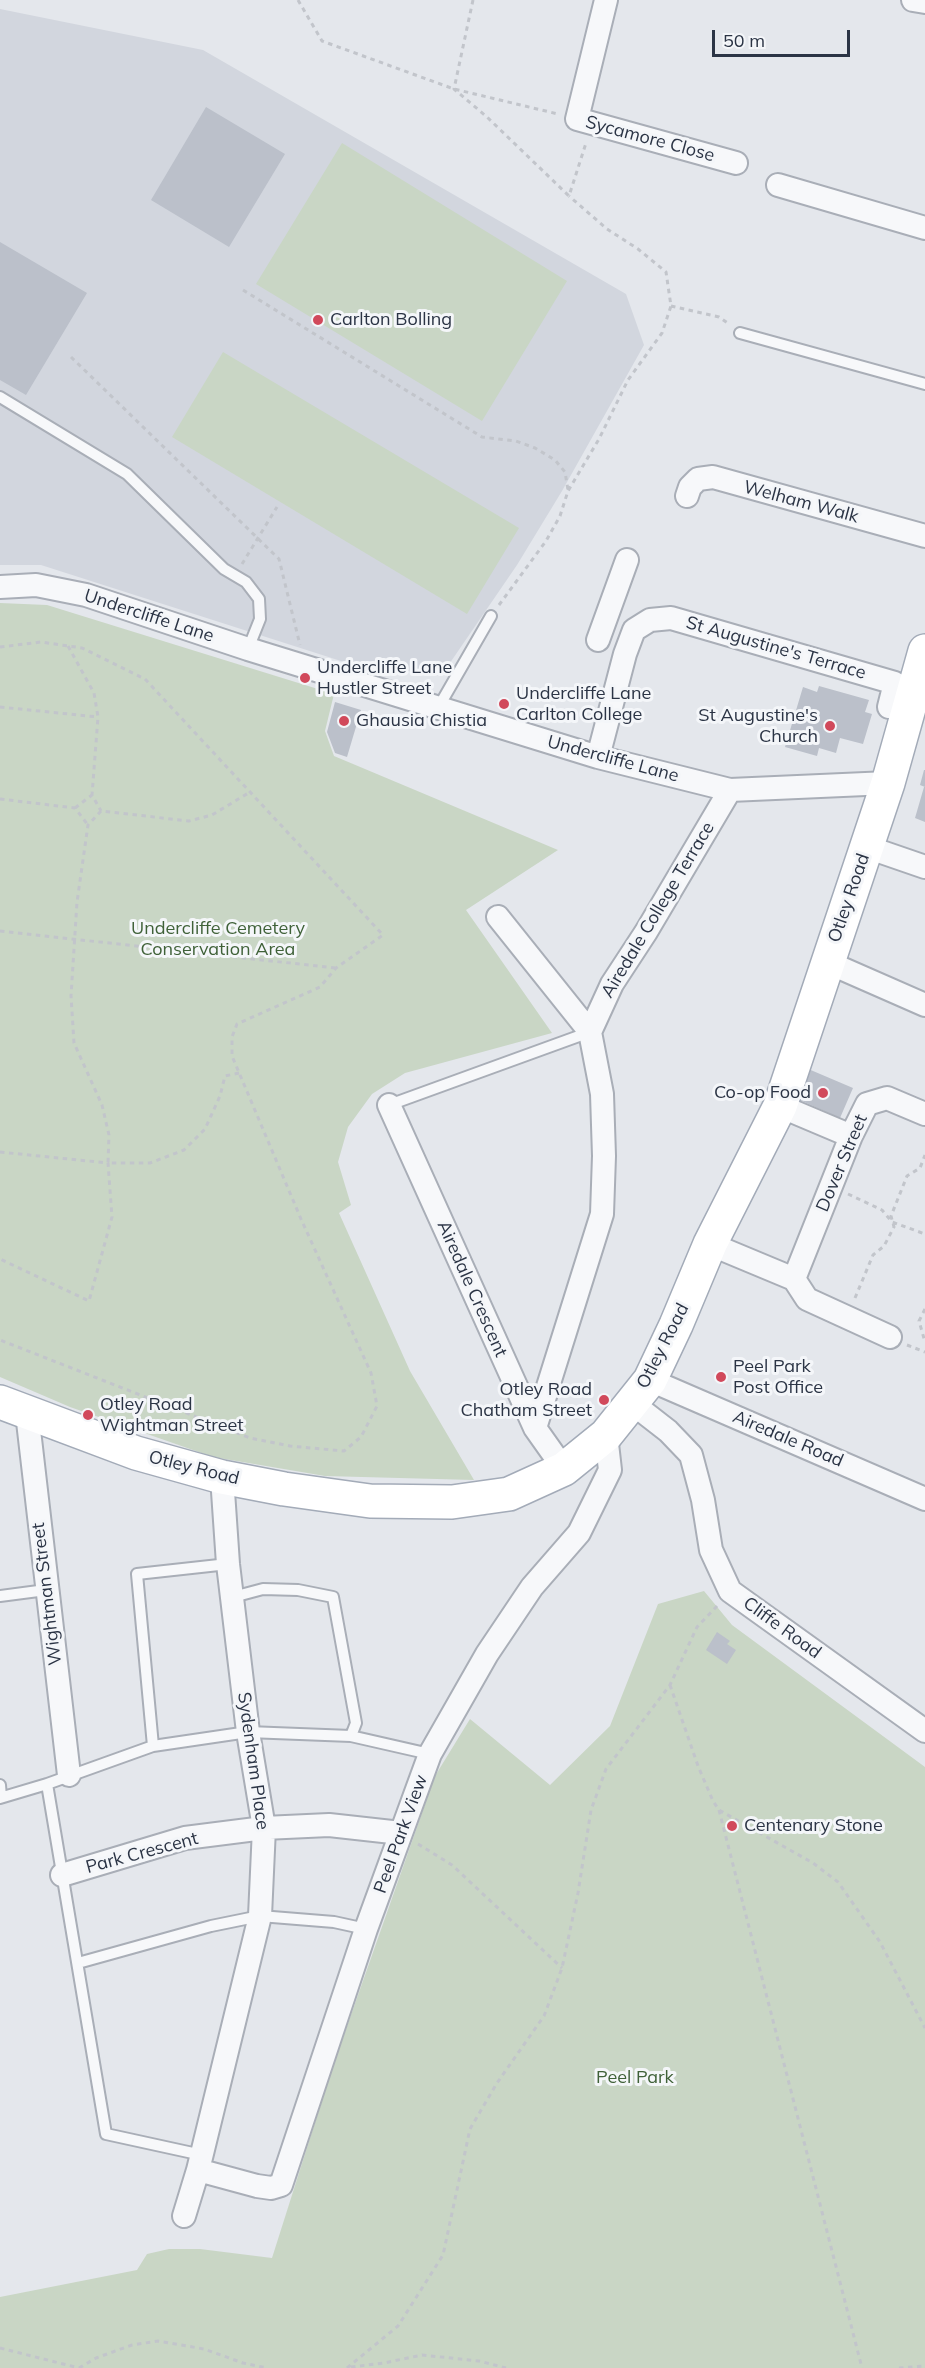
<!DOCTYPE html>
<html>
<head>
<meta charset="utf-8">
<style>
	body { margin:0 }
	#map { position:relative; width:925px; height:2368px; overflow:hidden; background:#e4e7ec; font-family:Mulish,sans-serif }
	canvas { display:block }
	.scale { position:absolute; left:712px; top:30px; width:138px; height:27px; box-sizing:border-box; border:3px solid #2b3445; border-top:0; padding-left:8px; font-size:18px; line-height:21px; white-space:nowrap; color:#2b3445; -webkit-text-stroke:4px #f4f6f9; paint-order:stroke }
</style>
</head>
<body>
<div id="map">
<canvas width="925" height="2368"></canvas>
<div class="scale">50 m</div>
</div>
<script>
const context = document.querySelector('canvas').getContext('2d');
context.lineJoin = 'round';
function fillPath(path, color) {
  context.fillStyle = color;
  context.fill(path, 'evenodd');
}
function shape(rows) {
  const path = new Path2D();
  for (const r of rows) {
    path.moveTo(r[0], r[1]);
    for (let i = 2; i < r.length; i += 2) path.lineTo(r[i], r[i + 1]);
  }
  return path;
}
function trace(path, color, width, dash) {
  context.strokeStyle = color;
  context.lineWidth = width;
  context.lineCap = dash ? 'butt' : 'round';
  context.setLineDash(dash || []);
  context.stroke(path);
}
function write(font, color, halo, rows, align = 'center') {
  context.font = font + ' Mulish,sans-serif';
  context.lineWidth = 6;
  context.setLineDash([]);
  context.textBaseline = 'middle';
  context.strokeStyle = halo;
  context.fillStyle = color;
  for (const [text, x, y, turn = 0] of rows) {
    context.save();
    context.translate(x, y);
    context.rotate((+turn || 0) * Math.PI / 180);
    context.textAlign = isNaN(turn) ? turn : align;
    if (halo) context.strokeText(text, 0, 0);
    context.fillText(text, 0, 0);
    context.restore();
  }
}
fillPath(shape([
	[0,9,203,50,626,294,644,345,562,491,517,565,441,676,341,661,41,565,0,565]
]), '#d2d6de');
fillPath(shape([
	[342,143,567,281,482,421,256,284],
	[223,352,519,528,467,614,172,437],
	[0,603,47,605,334,694,325,731,334,756,558,850,466,910,552,1033,405,1073,372,1094,348,1127,338,1162,351,1205,339,1213,410,1371,474,1480,325,1476,213,1457,70,1407,0,1377],
	[704,1591,732,1625,925,1767,925,2368,0,2368,0,2297,137,2270,147,2254,169,2249,200,2249,272,2258,332,2069,435,1776,470,1719,550,1785,610,1726,658,1604]
]), '#c9d6c5');
fillPath(shape([
	[206,107,285,154,229,247,151,200],
	[0,242,87,293,26,395,0,380],
	[819,686,869,700,865,712,872,714,863,744,840,738,836,753,819,748,817,756,785,747,803,687,817,692],
	[335,702,361,710,347,757,335,753,327,732],
	[924,770,925,770,925,787,920,785],
	[924,787,925,787,925,822,915,818],
	[806,1068,853,1088,840,1118,793,1097],
	[717,1632,730,1641,727,1644,736,1650,727,1664,706,1650]
]), '#bbc0ca');
const service = shape([
	[740,333,925,384],
	[0,397,127,474,224,569,246,582,259,599,260,619,248,649],
	[438,708,491,616],
	[389,1105,590,1032],
	[0,1596,46,1590],
	[233,1597,263,1589,298,1590,333,1597,356,1723,351,1736],
	[153,1746,137,1574,228,1564],
	[47,1784,153,1746,248,1732,351,1736,430,1754],
	[0,1785,1,1797],
	[0,1798,47,1784,106,2134,202,2155],
	[78,1963,211,1926,260,1916,334,1922,366,1929]
]);
const minor = shape([
	[606,0,577,119,736,163],
	[913,0,925,2],
	[778,185,925,228],
	[687,496,690,487,698,479,713,477,925,536],
	[0,587,36,585,86,595,248,649,598,757,730,790,888,783],
	[598,640,627,560],
	[598,757,625,654,634,630,650,620,671,618,895,683,889,707],
	[867,847,925,867],
	[498,917,590,1032,602,1094,604,1156,602,1214,535,1428],
	[827,962,925,1005],
	[590,1032,612,984,646,932,730,790],
	[389,1105,535,1428,564,1469],
	[780,1106,851,1136],
	[710,1244,794,1279,807,1299,890,1337],
	[794,1279,851,1136,867,1104,887,1098,925,1114],
	[650,1380,925,1499],
	[632,1403,668,1431,691,1455,703,1500,711,1550,730,1591,925,1731],
	[27,1413,69,1775],
	[62,1875,185,1838,264,1828,329,1825,401,1833],
	[198,2170,257,2186,271,2188,281,2185,366,1929,430,1754,487,1654,532,1587,579,1533,610,1470,606,1435],
	[184,2216,198,2170,260,1916,264,1828,248,1732,228,1564,222,1477]
]);
const primary = shape([
	[0,1402,136,1453,222,1477,284,1489,370,1501,452,1502,509,1494,564,1469,606,1435,650,1380,676,1325,710,1244,780,1106,888,783,925,651]
]);
trace(service, '#a9aeb7', 14);
trace(minor, '#a9aeb7', 26);
trace(primary, '#a3abb8', 36);
trace(shape([
	[298,0,322,41,454,89,558,114],
	[473,0,454,89,487,117,569,196,586,143],
	[243,290,482,437,516,441,535,448,555,460,565,472,568,490],
	[671,306,719,317,729,324],
	[71,357,279,559,300,645],
	[242,564,277,507],
	[499,605,546,541,560,516,568,491,599,439,628,380,662,333,671,306,666,272,638,249,607,229,569,196],
	[68,646,94,693,98,717,92,795,101,811],
	[0,647,41,642,82,648,145,679,383,935,336,968,320,987,237,1024,232,1037,232,1056,301,1219,371,1373,377,1406,361,1437,344,1451,290,1446,250,1438,0,1340],
	[0,707,98,717],
	[0,799,75,808,88,825],
	[75,808,92,795],
	[0,931,335,968],
	[239,1073,225,1076,220,1096,205,1129,184,1150,150,1163,108,1163,109,1135,102,1105,74,1043,71,996,77,902,88,825,101,811,189,821,212,815,250,792],
	[0,1152,108,1163,112,1217,89,1301,0,1259],
	[848,1194,882,1210,892,1222,925,1234],
	[855,1298,873,1255,884,1246,894,1227,891,1216,907,1176,920,1168,925,1155],
	[925,1309,919,1321,925,1342],
	[907,1345,925,1352],
	[670,1685,698,1766,713,1801,719,1810,813,1863,838,1882,880,1942,925,2028],
	[719,1810,862,2368],
	[418,1844,452,1865,562,1968],
	[0,2348,79,2368],
	[351,2367,384,2363,422,2355,479,2361,506,2368],
	[79,2368,96,2358,132,2345,158,2341,204,2349,243,2363,267,2368],
	[347,2368,398,2326,443,2255,470,2129,497,2083,544,2016,562,1968,578,1893,591,1810,606,1769,670,1685,697,1627,717,1606],
	[899,2368,925,2366]
]), '#c2c5cb', 3, [4.5, 4.5]);
trace(service, '#f7f8fa', 10);
trace(minor, '#f7f8fa', 22);
trace(primary, '#fff', 33);
for (const [x, y, r, color] of [
	[318,320,6,"#d1495b"],
	[305,678,6,"#d1495b"],
	[504,704,6,"#d1495b"],
	[344,721,6,"#d1495b"],
	[830,726,6,"#d1495b"],
	[823,1093,6,"#d1495b"],
	[721,1377,6,"#d1495b"],
	[604,1400,6,"#d1495b"],
	[88,1415,6,"#d1495b"],
	[732,1826,6,"#d1495b"]
]) {
  const dot = new Path2D();
  dot.arc(x, y, r, 0, 2 * Math.PI);
  context.fillStyle = color;
  context.fill(dot);
  trace(dot, '#f4f6f9', 2);
}
write('18px', '#2b3445', '#f4f6f9', [
	["Sycamore Close",650,139,15],
	["Welham Walk",801,502,15],
	["Undercliffe Lane",149,616,18],
	["St Augustine's Terrace",776,648,16],
	["Undercliffe Lane",613,759,15],
	["Otley Road",849,898,-71],
	["Airedale College Terrace",658,910,-59],
	["Dover Street",842,1163,-67],
	["Airedale Crescent",472,1289,66],
	["Otley Road",663,1346,-63],
	["Airedale Road",788,1439,23],
	["Otley Road",194,1468,14],
	["Wightman Street",47,1594,-97],
	["Cliffe Road",782,1628,36],
	["Sydenham Place",253,1761,82],
	["Peel Park View",401,1834,-70],
	["Park Crescent",142,1853,-15]
]);
write('18px', '#2b3445', '#f4f6f9', [
	["Carlton Bolling",330,320],
	["Undercliffe Lane",317,668],
	["Hustler Street",317,689],
	["Undercliffe Lane",516,694],
	["Carlton College",516,715],
	["St Augustine's",818,716,"right"],
	["Church",818,737,"right"],
	["Ghausia Chistia",356,721],
	["Co-op Food",811,1093,"right"],
	["Peel Park",733,1367],
	["Post Office",733,1388],
	["Otley Road",592,1390,"right"],
	["Chatham Street",592,1411,"right"],
	["Otley Road",100,1405],
	["Wightman Street",100,1426],
	["Centenary Stone",744,1826]
], 'left');
write('18px', '#3f6138', '#f4f6f9', [
	["Undercliffe Cemetery",218,929],
	["Conservation Area",218,950],
	["Peel Park",635,2078]
]);
</script>
</body>
</html>
